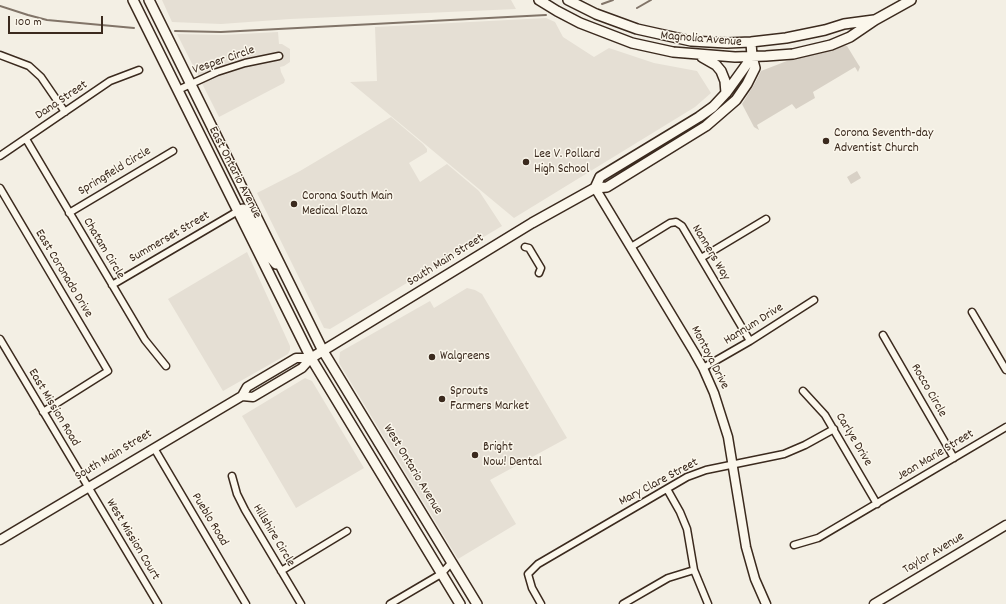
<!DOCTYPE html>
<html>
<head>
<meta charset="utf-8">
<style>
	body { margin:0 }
	#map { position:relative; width:1006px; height:604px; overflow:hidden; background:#f3efe4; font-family:Dekko,sans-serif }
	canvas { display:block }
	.scale { position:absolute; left:8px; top:16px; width:95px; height:18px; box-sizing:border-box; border:2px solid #3b2a1e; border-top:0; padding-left:5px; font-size:12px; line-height:14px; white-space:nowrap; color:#3b2a1e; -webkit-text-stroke:3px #fbf7ec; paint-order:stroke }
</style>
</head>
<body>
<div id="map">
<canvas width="1006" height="604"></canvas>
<div class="scale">100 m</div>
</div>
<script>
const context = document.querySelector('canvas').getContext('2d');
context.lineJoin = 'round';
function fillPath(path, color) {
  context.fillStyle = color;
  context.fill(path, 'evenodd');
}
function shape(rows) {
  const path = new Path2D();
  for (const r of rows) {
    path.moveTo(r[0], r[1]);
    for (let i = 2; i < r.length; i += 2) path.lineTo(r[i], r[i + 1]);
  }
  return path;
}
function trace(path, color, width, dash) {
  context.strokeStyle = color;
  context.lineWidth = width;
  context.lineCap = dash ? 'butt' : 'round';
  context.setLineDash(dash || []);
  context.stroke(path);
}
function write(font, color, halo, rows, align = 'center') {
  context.font = font + ' Dekko,sans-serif';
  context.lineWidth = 3;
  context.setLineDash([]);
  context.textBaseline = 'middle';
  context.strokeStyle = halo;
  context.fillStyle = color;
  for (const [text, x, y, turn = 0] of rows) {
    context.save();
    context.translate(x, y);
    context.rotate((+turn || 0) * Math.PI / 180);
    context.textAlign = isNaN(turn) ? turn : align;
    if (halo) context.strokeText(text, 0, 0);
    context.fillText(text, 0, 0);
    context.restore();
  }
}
fillPath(shape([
	[162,0,511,0,516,9,290,19,221,24,172,22],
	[546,18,555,22,563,37,594,57,609,48,654,63,697,71,711,93,695,107,514,218,350,82,377,81,375,27],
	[278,32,279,44,282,44,290,49,290,62,284,66,280,67,281,72,285,80,284,83,219,117,177,34,222,35],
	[391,117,423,144,427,149,427,152,409,163,420,182,447,164,479,191,502,226,330,329,324,328,257,193,300,171],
	[247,252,290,346,290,350,288,354,223,391,168,299],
	[467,288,475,290,482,294,567,438,490,480,516,524,458,559,339,363,340,352,430,301,434,308],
	[305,378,312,381,364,468,296,508,242,416]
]), '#e5dfd4');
fillPath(shape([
	[843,46,847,46,858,64,860,67,858,72,855,67,813,92,815,98,796,109,792,104,757,125,759,130,754,127,742,104,755,83,761,71,792,59],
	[857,171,861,178,851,184,847,177]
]), '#d8d1c6');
trace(shape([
	[602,4,613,0],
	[0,6,28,15,47,20,134,28],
	[637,8,651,0],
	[175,31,221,32,546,15]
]), '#817468', 2);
const street = shape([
	[0,55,29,66,41,77,65,112],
	[178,90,217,72,245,63,279,56],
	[26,139,145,340,166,366],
	[0,156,110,81,139,70],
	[0,188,108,371,43,412],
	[69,213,173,151],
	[525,247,529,248,541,268,539,273],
	[631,247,670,223,676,222,682,226,750,341],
	[701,258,766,219],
	[112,285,238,211],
	[972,312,1006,370],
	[883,335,954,458],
	[0,339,158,604],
	[703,368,750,341,814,300],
	[803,391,825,415,877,504],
	[154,448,246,604],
	[232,476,237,494,245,510,301,604],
	[667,489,680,512,687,529,694,570,708,604],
	[794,545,818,538,1006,427],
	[281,571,347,531],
	[390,604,441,574,452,562],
	[541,604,532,588,528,574,538,564,687,477,706,470,784,454,805,445,834,429],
	[623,604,668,578,694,570]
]);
const secondary = shape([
	[595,188,694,352,703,368,714,393,728,437,746,547,755,579,766,604],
	[242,396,253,397,302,368,311,358],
	[0,540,242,396,247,387,296,358,311,358],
	[874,604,1006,525]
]);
const primary = shape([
	[133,0,311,358,460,604],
	[149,0,323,351,477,604],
	[539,0,557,11,580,23,632,43,673,52,735,57,766,56,793,54,831,45,850,37,875,20,911,0],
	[568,0,596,14,637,29,691,41,727,43,751,42,786,38,825,30,844,24,874,20],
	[702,57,716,65,721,71,725,81,726,93],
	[595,188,600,177,699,117,713,107,726,93,752,57],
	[238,211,243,209,248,214,269,256,276,264],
	[311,358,532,223,595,188,607,187,706,126,736,100,747,84,755,68,752,57,751,42]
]);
trace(street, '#3b2a1e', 9);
trace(secondary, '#3b2a1e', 11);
trace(primary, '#3b2a1e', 12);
trace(street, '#fbf7ec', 6);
trace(secondary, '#fbf7ec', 8);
trace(primary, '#fbf7ec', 9);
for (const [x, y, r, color] of [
	[826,141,4,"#3b2a1e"],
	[526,162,4,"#3b2a1e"],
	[294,204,4,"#3b2a1e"],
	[432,357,4,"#3b2a1e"],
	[442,399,4,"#3b2a1e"],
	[475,455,4,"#3b2a1e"]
]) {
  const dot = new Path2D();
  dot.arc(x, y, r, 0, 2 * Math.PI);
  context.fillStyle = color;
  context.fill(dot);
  trace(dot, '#fbf7ec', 1.5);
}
write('13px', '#3b2a1e', '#fbf7ec', [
	["Magnolia Avenue",701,40,5],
	["Vesper Circle",224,61,-19],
	["Dana Street",62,101,-34],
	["Springfield Circle",115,172,-31],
	["East Ontario Avenue",234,173,63],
	["Summerset Street",170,238,-30],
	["Chatam Circle",103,249,59],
	["Nanners Way",710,253,59],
	["South Main Street",446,261,-32],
	["East Coronado Drive",63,274,59],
	["Hannum Drive",754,325,-32],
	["Montoya Drive",709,358,63],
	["Rocco Circle",928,391,60],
	["East Mission Road",53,408,59],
	["Carlye Drive",853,440,59],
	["South Main Street",114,456,-31],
	["Jean Marie Street",936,456,-31],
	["West Ontario Avenue",412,470,59],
	["Mary Clare Street",659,483,-28],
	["Pueblo Road",209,520,59],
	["Hillshire Circle",273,536,59],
	["West Mission Court",132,540,59],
	["Taylor Avenue",934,554,-31]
]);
write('13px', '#3b2a1e', '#fbf7ec', [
	["Corona Seventh-day",834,134],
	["Adventist Church",834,149],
	["Lee V. Pollard",534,155],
	["High School",534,170],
	["Corona South Main",302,197],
	["Medical Plaza",302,212],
	["Walgreens",440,357],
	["Sprouts",450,392],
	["Farmers Market",450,407],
	["Bright",483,448],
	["Now! Dental",483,463]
], 'left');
</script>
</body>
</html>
